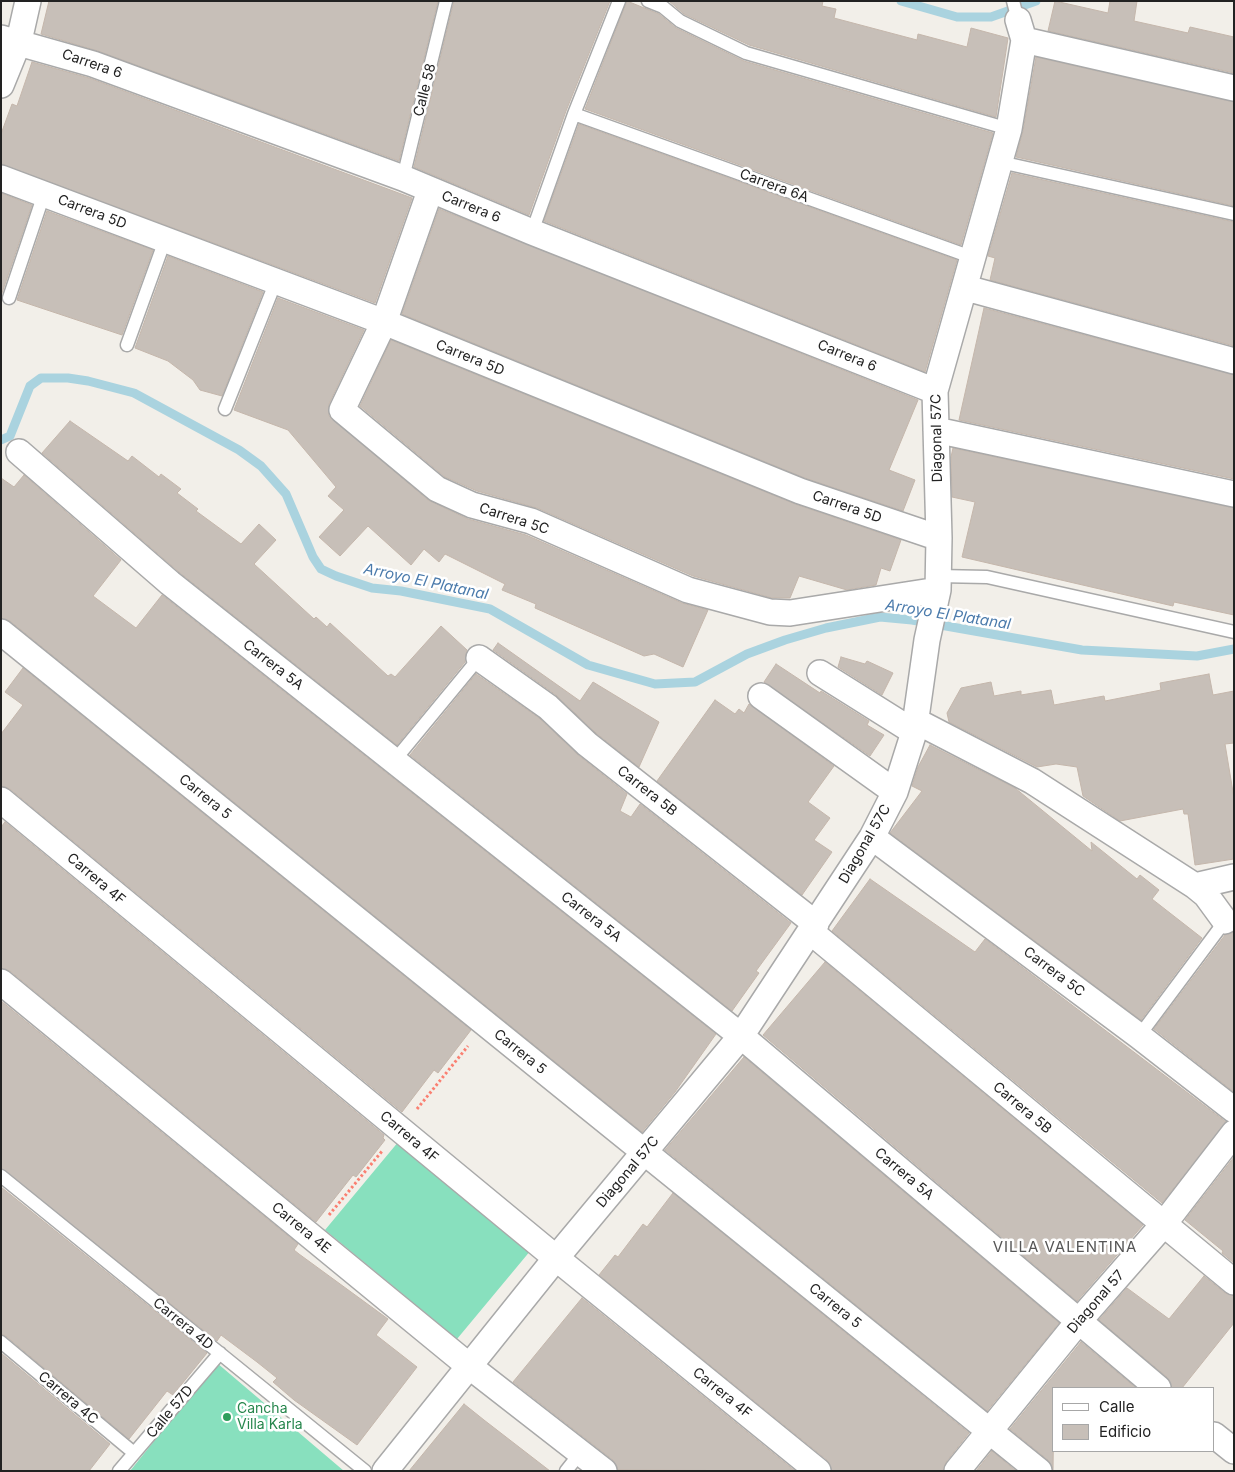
<!DOCTYPE html>
<html>
<head>
<meta charset="utf-8">
<style>
	body { margin:0 }
	#map { position:relative; width:1235px; height:1472px; overflow:hidden; background:#f2efe9; font-family:Inter,sans-serif }
	canvas { display:block }
	.frame { position:absolute; inset:0; border:2px solid #222; pointer-events:none }
	.legend { position:absolute; left:1052px; top:1387px; width:162px; height:65px; box-sizing:border-box; background:#fff; border:1px solid #a7a7a7; margin:0; padding:6px 9px; list-style:none; font-size:15px; color:#222 }
	.legend li { display:flex; align-items:center; gap:10px; height:25px }
	.legend b { width:25px; border:1px solid #a7a7a7 }
</style>
</head>
<body>
<div id="map">
<canvas width="1235" height="1472"></canvas>
<div class="frame"></div>
<ul class="legend">
<li><b style="height:6px;background:#fff"></b>Calle</li>
<li><b style="height:14px;background:#c7bfb8"></b>Edificio</li>
</ul>
</div>
<script>
const context = document.querySelector('canvas').getContext('2d');
context.lineJoin = 'round';
function fillPath(path, color) {
  context.fillStyle = color;
  context.fill(path, 'evenodd');
}
function shape(rows) {
  const path = new Path2D();
  for (const r of rows) {
    path.moveTo(r[0], r[1]);
    for (let i = 2; i < r.length; i += 2) path.lineTo(r[i], r[i + 1]);
  }
  return path;
}
function trace(path, color, width, dash) {
  context.strokeStyle = color;
  context.lineWidth = width;
  context.lineCap = dash ? 'butt' : 'round';
  context.setLineDash(dash || []);
  context.stroke(path);
}
function write(font, color, halo, rows, align = 'center') {
  context.font = font + ' Inter,sans-serif';
  context.lineWidth = 5;
  context.setLineDash([]);
  context.textBaseline = 'middle';
  context.strokeStyle = halo;
  context.fillStyle = color;
  for (const [text, x, y, turn = 0] of rows) {
    context.save();
    context.translate(x, y);
    context.rotate((+turn || 0) * Math.PI / 180);
    context.textAlign = isNaN(turn) ? turn : align;
    if (halo) context.strokeText(text, 0, 0);
    context.fillText(text, 0, 0);
    context.restore();
  }
}
fillPath(shape([
	[399,1141,531,1250,457,1339,325,1230],
	[217,1363,344,1471,130,1471]
]), '#88e0be');
trace(shape([
	[901,1,957,17,991,17,1036,1],
	[1,440,10,436,30,386,41,378,68,378,88,381,134,393,239,450,261,466,286,494,313,557,321,569,336,576,372,588,401,591,490,609,588,665,655,684,695,682,747,654,785,640,826,628,880,617,912,620,1082,650,1197,656,1234,649]
]), '#aad3df', 9);
const building = shape([
	[49,1,438,1,399,161,98,51,41,34,49,1],
	[454,1,610,1,566,111,529,215,414,167,454,1],
	[627,1,659,14,676,28,744,61,993,133,961,245,585,109,627,1],
	[669,1,823,1,822,6,836,9,834,18,917,40,918,34,967,47,971,28,1008,38,996,117,749,45,684,14,669,1],
	[1055,1,1108,13,1110,1,1137,1,1134,21,1188,33,1190,27,1234,37,1234,73,1048,31,1055,1],
	[1036,57,1234,102,1234,206,1016,157,1023,131,1036,57],
	[32,62,89,78,412,198,375,303,1,164,1,134,12,104,17,106,32,62],
	[579,124,957,260,925,372,544,221,579,124],
	[1012,173,1234,222,1234,346,990,280,995,258,988,256,1012,173],
	[1,193,32,205,1,296,1,193],
	[439,209,918,400,889,470,915,480,903,511,805,478,402,314,439,209],
	[47,211,153,250,122,335,17,300,47,211],
	[168,256,263,292,222,396,200,390,193,380,168,361,135,348,168,256],
	[278,298,364,330,329,404,329,416,428,500,468,519,526,535,682,603,708,610,683,667,654,654,644,656,535,608,536,604,502,590,505,584,445,554,439,562,424,549,411,565,368,526,340,556,319,537,344,510,328,496,336,487,288,430,234,410,278,298],
	[984,308,1234,375,1234,479,959,420,984,308],
	[391,340,795,504,901,540,890,571,881,568,876,585,847,590,799,576,790,598,772,598,693,576,537,508,477,491,445,477,360,406,391,340],
	[70,421,128,461,132,456,159,477,161,474,181,489,177,493,198,509,196,511,241,544,259,524,276,540,254,564,314,619,316,617,327,627,330,623,388,676,391,674,395,677,441,626,467,650,465,662,397,745,179,572,42,453,70,421],
	[953,448,1234,508,1234,615,1174,602,1173,606,962,557,975,502,952,497,951,457,953,448],
	[24,475,121,560,93,596,136,628,162,595,716,1034,675,1092,642,1132,10,621,1,618,1,478,14,487,24,475],
	[498,643,580,701,593,682,659,722,639,767,596,733,556,695,493,650,498,643],
	[841,657,865,664,867,661,893,673,882,695,838,667,841,657],
	[776,664,820,693,821,691,869,721,867,725,884,735,870,756,764,682,776,664],
	[23,668,471,1030,438,1073,434,1070,402,1112,10,789,1,786,1,734,23,705,5,692,23,668],
	[476,674,539,718,578,755,627,794,620,811,631,817,640,804,791,923,756,971,759,973,732,1011,410,755,476,674],
	[1209,674,1213,695,1234,691,1234,743,1225,744,1234,798,1234,859,1195,865,1188,814,1184,814,1183,809,1120,821,1083,796,1077,767,1056,764,1037,767,949,722,947,713,961,688,991,682,994,696,1021,691,1021,695,1051,690,1054,705,1104,696,1105,701,1161,690,1160,683,1209,674],
	[715,700,735,714,739,709,744,713,749,704,834,766,808,802,830,818,814,840,832,852,802,895,657,781,715,700],
	[930,745,1015,788,1092,851,1091,842,1137,879,1140,875,1159,890,1152,899,1202,938,1141,1020,890,833,922,791,912,786,918,767,930,745],
	[5,822,384,1135,383,1138,385,1140,356,1177,353,1175,316,1222,10,971,1,968,1,827,5,822],
	[870,879,975,952,985,939,1226,1122,1162,1203,832,931,870,879],
	[1234,932,1234,1092,1154,1029,1225,935,1234,932],
	[825,962,1143,1225,1077,1301,763,1035,825,962],
	[1,1001,298,1244,294,1250,299,1254,388,1319,376,1335,417,1367,357,1445,294,1400,273,1382,277,1378,257,1362,221,1335,217,1341,1,1168,1,1001],
	[744,1057,1059,1323,987,1411,665,1150,744,1057],
	[1234,1157,1234,1263,1222,1253,1223,1251,1185,1220,1234,1157],
	[1,1187,207,1353,173,1395,167,1391,129,1439,6,1336,1,1334,1,1187],
	[673,1193,969,1433,946,1462,943,1471,832,1471,827,1460,599,1275,615,1255,618,1257,643,1224,647,1227,673,1193],
	[1204,1276,1225,1293,1234,1296,1234,1323,1182,1388,1172,1388,1167,1377,1099,1320,1127,1288,1169,1319,1204,1276],
	[582,1298,795,1471,618,1470,613,1460,513,1382,582,1298],
	[1081,1342,1136,1388,1054,1388,1053,1471,1048,1460,1010,1429,1081,1342],
	[1,1353,110,1444,89,1471,1,1471,1,1353],
	[464,1404,484,1420,550,1471,409,1471,464,1404],
	[992,1451,1016,1471,976,1471,992,1451]
]);
fillPath(building, '#c7bfb8');
trace(building, '#c4b6ab', 1);
const lane = shape([
	[648,1,663,7,680,21,746,53,1009,129],
	[1013,1,1018,20],
	[574,114,974,258],
	[1000,162,1234,214],
	[403,178,446,1],
	[532,232,574,114,619,1],
	[9,298,44,194],
	[127,345,165,240],
	[225,409,276,281],
	[938,576,987,577,1234,632],
	[394,761,479,658],
	[1139,1036,1225,921],
	[1,1176,365,1471],
	[1,1342,134,1453],
	[119,1471,220,1353],
	[566,1471,581,1452]
]);
const street = shape([
	[1,38,93,64,403,178,532,232,935,391],
	[1024,40,1234,88],
	[1,85,19,41,28,1],
	[1,178,384,322,800,491,939,538],
	[430,191,384,322,342,410,437,489,472,505,531,521,688,590,770,612,790,613,938,590],
	[966,288,1234,361],
	[936,430,1234,494],
	[19,452,170,583,741,1036,1158,1388],
	[1,632,1039,1471],
	[479,658,548,707,587,744,816,924],
	[820,673,914,732],
	[761,696,895,792],
	[916,721,1032,781,1195,886,1206,895,1225,921],
	[1,800,556,1258,818,1471],
	[872,837,1139,1036,1234,1110],
	[1195,886,1234,877],
	[811,932,1234,1282],
	[1,982,469,1366,604,1471],
	[1214,1435,1234,1451],
	[385,1471,556,1258,741,1036,872,837,895,792,914,732,927,640,938,590,939,538,935,391,1009,129,1024,40,1018,20],
	[957,1471,1078,1322,1163,1225,1234,1133]
]);
trace(lane, '#a9a9a9', 15);
trace(street, '#a9a9a9', 28);
trace(shape([
	[417,1109,468,1046],
	[329,1215,383,1150]
]), '#fa8072', 3, [2.5, 2.5]);
trace(lane, '#fff', 12);
trace(street, '#fff', 25);
for (const [x, y, r, color] of [
	[227,1417,5,"#2e9e5b"]
]) {
  const dot = new Path2D();
  dot.arc(x, y, r, 0, 2 * Math.PI);
  context.fillStyle = color;
  context.fill(dot);
  trace(dot, '#fff', 2);
}
write('14px', '#222', '#fff', [
	["Carrera 6",92,64,19],
	["Calle 58",425,90,-76],
	["Carrera 6A",774,186,20],
	["Carrera 6",471,207,22],
	["Carrera 5D",92,212,21],
	["Carrera 6",847,356,22],
	["Carrera 5D",470,358,22],
	["Diagonal 57C",937,438,-91],
	["Carrera 5D",847,507,19],
	["Carrera 5C",514,519,18],
	["Carrera 5A",273,665,38],
	["Carrera 5B",647,791,38],
	["Carrera 5",205,797,39],
	["Diagonal 57C",865,844,-60],
	["Carrera 4F",96,879,40],
	["Carrera 5A",591,917,38],
	["Carrera 5C",1054,972,37],
	["Carrera 5",520,1052,39],
	["Carrera 5B",1022,1108,40],
	["Carrera 4F",409,1137,40],
	["Diagonal 57C",628,1172,-50],
	["Carrera 5A",904,1174,40],
	["Carrera 4E",301,1228,39],
	["Diagonal 57",1096,1302,-49],
	["Carrera 5",835,1306,39],
	["Carrera 4D",183,1324,39],
	["Carrera 4F",722,1393,39],
	["Carrera 4C",68,1398,40],
	["Calle 57D",170,1412,-50]
]);
write('14px', '#27864d', '#fff', [
	["Cancha",237,1409],
	["Villa Karla",237,1425]
], 'left');
write('italic 15px', '#4a7aab', '#fff', [
	["Arroyo El Platanal",426,582,12],
	["Arroyo El Platanal",948,615,9]
]);
context.letterSpacing = '1px';
write('15px', '#555', '#fff', [
	["VILLA VALENTINA",1065,1247]
]);
context.letterSpacing = '0px';
</script>
</body>
</html>
